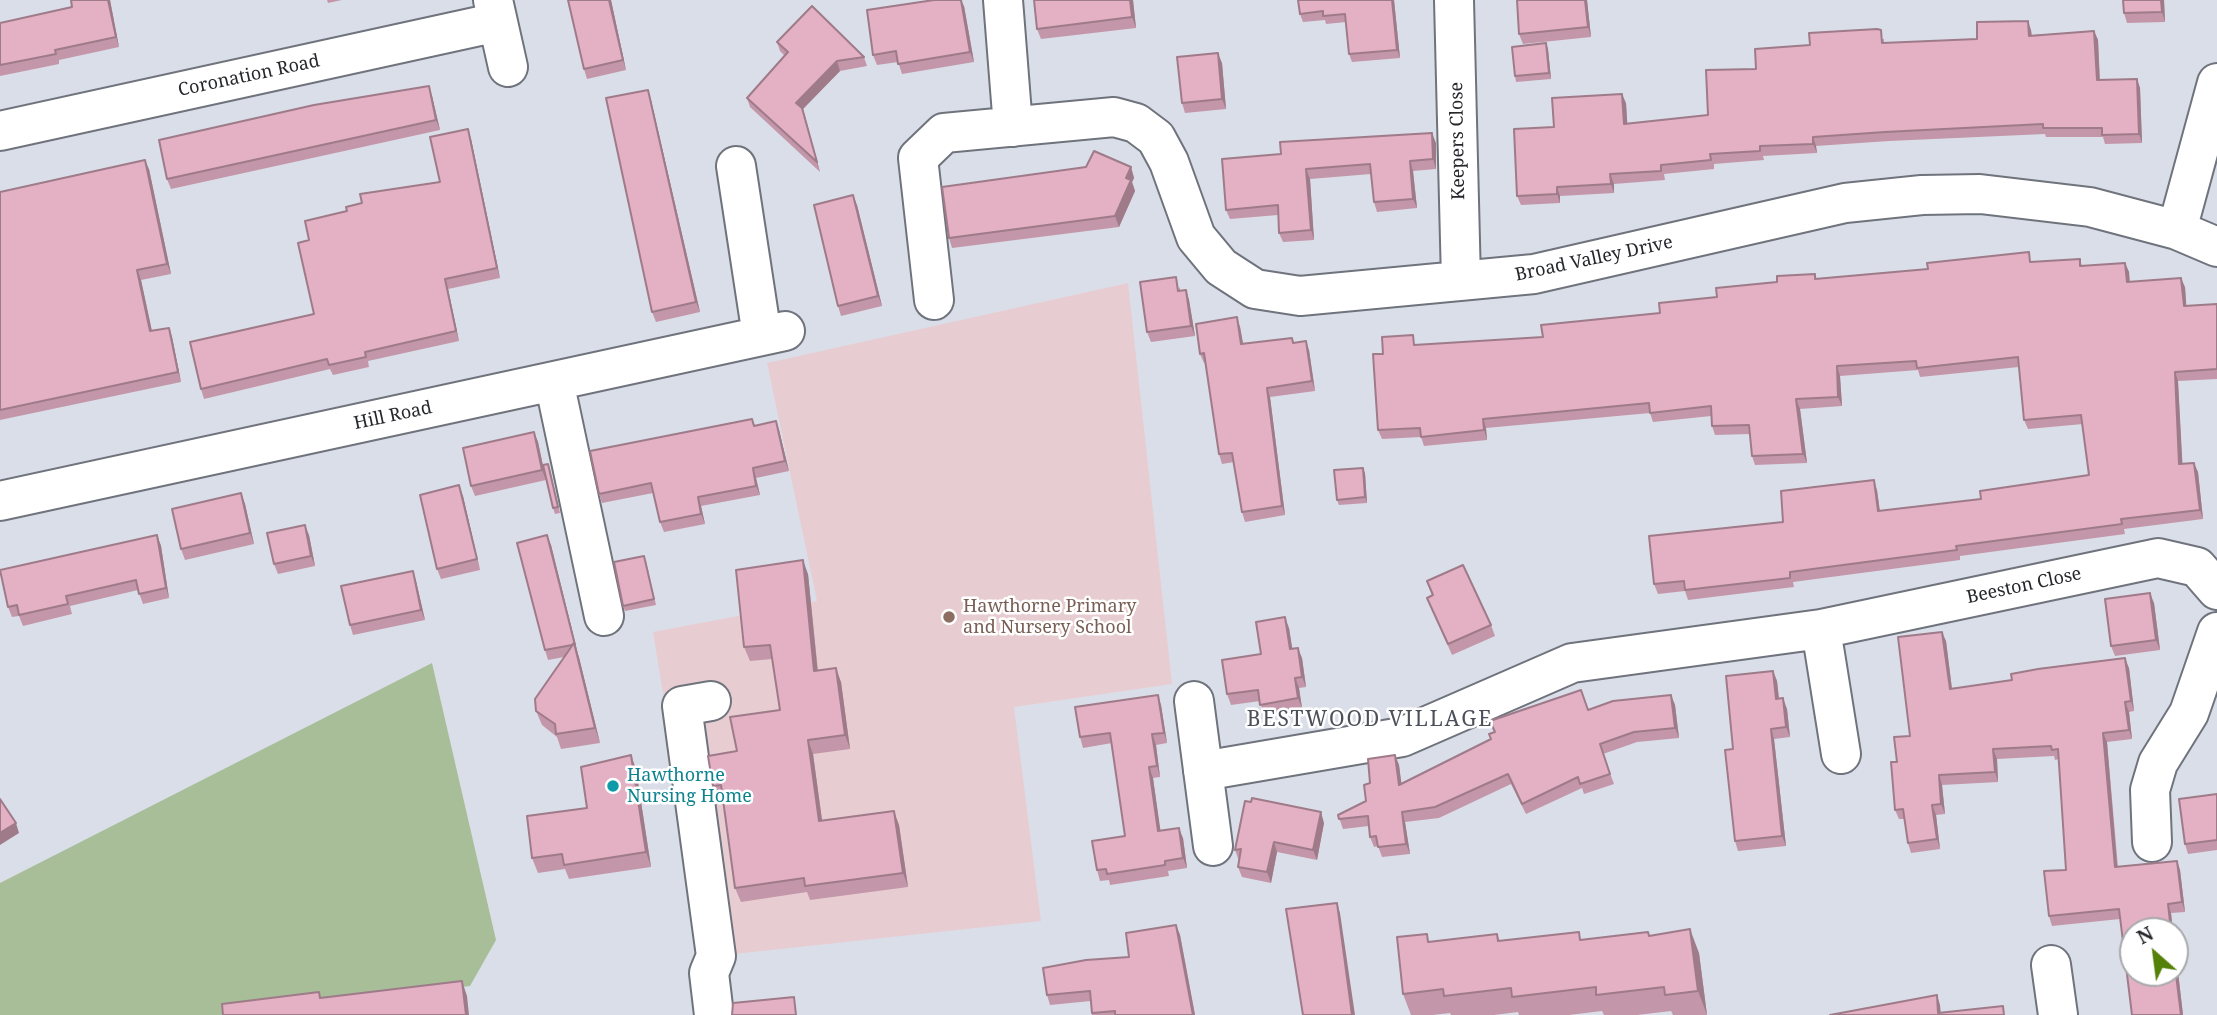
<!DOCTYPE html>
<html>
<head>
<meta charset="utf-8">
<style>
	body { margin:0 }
	#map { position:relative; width:2217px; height:1015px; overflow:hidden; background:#dadee9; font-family:"Noto Serif",serif }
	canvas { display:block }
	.north { position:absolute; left:2119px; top:917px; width:70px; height:70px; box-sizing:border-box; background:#fff; border:2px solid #a8a9aa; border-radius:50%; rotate:332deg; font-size:19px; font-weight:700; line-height:28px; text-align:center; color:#26272b }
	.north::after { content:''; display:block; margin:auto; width:24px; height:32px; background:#558109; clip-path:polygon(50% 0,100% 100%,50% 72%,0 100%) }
</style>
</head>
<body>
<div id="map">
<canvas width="2217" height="1015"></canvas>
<div class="north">N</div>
</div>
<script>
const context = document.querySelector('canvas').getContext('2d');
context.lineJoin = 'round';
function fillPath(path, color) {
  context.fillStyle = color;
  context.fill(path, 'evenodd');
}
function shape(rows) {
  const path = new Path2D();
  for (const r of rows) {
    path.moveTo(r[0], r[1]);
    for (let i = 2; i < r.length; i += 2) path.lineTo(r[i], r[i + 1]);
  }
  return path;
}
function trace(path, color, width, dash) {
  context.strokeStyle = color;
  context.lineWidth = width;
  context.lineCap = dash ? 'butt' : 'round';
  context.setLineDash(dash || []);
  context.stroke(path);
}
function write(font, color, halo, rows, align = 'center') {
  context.font = font + ' "Noto Serif",serif';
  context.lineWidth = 5;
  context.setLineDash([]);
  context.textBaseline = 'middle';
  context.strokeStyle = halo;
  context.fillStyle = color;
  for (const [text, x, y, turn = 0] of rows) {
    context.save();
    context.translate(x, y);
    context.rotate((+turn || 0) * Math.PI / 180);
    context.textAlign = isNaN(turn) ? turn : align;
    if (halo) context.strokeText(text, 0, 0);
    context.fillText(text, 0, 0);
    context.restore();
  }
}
fillPath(shape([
	[1128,283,1172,684,1014,707,1041,921,706,957,653,632,817,601,767,363]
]), '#e7cdd2');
fillPath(shape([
	[432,663,496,940,470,986,239,1015,0,1015,0,883]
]), '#a7be99');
const minor = shape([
	[493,0,508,67],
	[1003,0,1013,127],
	[1454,0,1461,281],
	[0,131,498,22],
	[736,166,762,336],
	[2177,230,2217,83],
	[934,300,918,158,944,133,1114,117,1136,123,1156,138,1169,162,1196,237,1221,267,1255,289,1300,296,1534,274,1845,203,1922,195,1980,194,2090,207,2177,230,2217,247],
	[554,381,604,616],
	[0,501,785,331],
	[1821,629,1841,754],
	[711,701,682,706,716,956,709,973,714,1015],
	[1194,701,1213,846],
	[1203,771,1402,737,1572,663,1821,629,2158,558,2197,567,2217,590],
	[2152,842,2150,790,2158,763,2189,713,2217,632],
	[2051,965,2058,1015]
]);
trace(minor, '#6f737c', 42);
trace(minor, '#fff', 38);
fillPath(shape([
	[110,0,119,47,59,60,59,64,0,76,0,23],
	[327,0,342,0,328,3],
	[611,0,626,70,587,79,584,69],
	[1034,0,1133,0,1136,28,1041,39,1037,29],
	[1394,0,1400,58,1352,62,1349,54,1346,22,1326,24,1325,20,1303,22,1300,14],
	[1517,0,1587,0,1591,37,1523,44,1519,34],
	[2164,0,2165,22,2127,23,2124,13],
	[964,6,974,62,902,74,898,62,877,65,873,55],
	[2031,30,2032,35,2094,31,2098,40,2100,80,2137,79,2140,88,2142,143,2105,144,2103,137,2046,137,2045,134,1889,141,1816,146,1817,153,1763,156,1764,160,1714,164,1714,169,1664,174,1665,180,1614,184,1614,193,1560,196,1560,203,1521,205,1517,196,1554,127,1626,103,1627,124,1708,115,1756,69,1810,45,1884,39,1884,43,1977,39],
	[777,42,864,57,867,66,840,71,803,109,820,172,750,107,747,98,785,56,780,51],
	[1546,43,1548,49,1551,79,1516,82,1515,76],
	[1222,63,1226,109,1185,113,1182,103],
	[432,96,440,130,171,189,167,179],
	[651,100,700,312,656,322,652,312],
	[471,139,500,278,448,289,459,341,368,361,369,367,333,375,330,369,204,399,201,389,314,314,309,240,347,211,362,203,440,182],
	[1436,143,1436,169,1413,171,1417,208,1377,212,1374,202,1371,174,1310,179,1314,240,1283,242,1279,233,1278,215,1230,219,1226,210,1222,159],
	[1086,167,1131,167,1134,178,1132,182,1135,191,1119,227,952,248,949,238],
	[149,169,171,274,141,280,152,331,169,328,172,337,181,382,0,420,0,192],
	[857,205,882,306,841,316,838,306],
	[2080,259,2082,266,2125,263,2129,272,2130,282,2185,287,2186,306,2217,304,2217,379,2178,381,2182,464,2198,472,2203,519,2124,529,2125,534,1960,556,1960,560,1793,582,1794,587,1688,600,1685,591,1658,594,1654,584,1783,522,1877,490,1880,511,1981,499,2089,475,2083,424,2028,429,2024,420,2019,367,1920,377,1918,370,1840,376,1842,406,1800,409,1807,463,1755,465,1752,456,1750,434,1715,435,1712,426,1711,416,1653,422,1650,413,1486,428,1487,440,1424,446,1421,437,1382,439,1378,430,1383,354,1417,345,1543,337,1660,313,1717,297,1815,274,1817,279,2032,262],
	[1180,287,1180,290,1186,290,1189,300,1195,336,1151,342,1147,332],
	[1240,327,1243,344,1292,338,1294,343,1309,350,1315,391,1270,397,1285,515,1245,522,1242,512,1234,462,1222,464,1219,454,1206,363,1204,363,1200,354],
	[752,419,755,426,776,421,779,430,789,471,756,478,760,495,701,506,705,524,664,532,660,522,653,493,602,503,599,494],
	[534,432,538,442,546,480,475,496,471,486],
	[550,469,560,513,555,514,553,508],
	[1365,473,1367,503,1339,505,1337,500],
	[241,493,245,504,254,544,185,560,181,549],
	[463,496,480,570,441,579,437,569],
	[157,535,161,546,169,598,143,604,138,590,70,606,72,614,23,626,19,616,12,617,8,607],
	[309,535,315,566,278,574,274,564],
	[551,545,600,743,561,749,557,737,542,725,536,711,564,657,548,660,545,650],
	[646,561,656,605,625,611,623,606],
	[808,574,818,671,841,682,850,749,813,754,822,820,899,825,908,887,810,900,807,892,741,902,735,888,723,800,718,800,713,786,737,751,780,710,772,659,750,661,744,647],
	[416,581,425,620,353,635,350,625],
	[1427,581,1491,625,1495,636,1452,655,1427,598,1432,595],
	[2154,603,2160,650,2115,656,2111,646],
	[1289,628,1292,649,1302,658,1306,687,1299,688,1302,708,1264,715,1260,701,1231,705,1227,694,1261,654],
	[1946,641,1952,688,2129,668,2134,711,2129,712,2132,739,2107,742,2118,867,2177,861,2180,870,2185,912,2171,913,2173,931,2133,931,2175,973,2175,946,2183,1015,2132,1015,2120,919,2052,926,2049,916,2066,870,2059,759,2055,760,2054,756,1997,759,1998,782,1942,785,1945,814,1936,815,1940,849,1911,853,1908,843,1904,819,1899,819,1895,810,1897,762,1910,736],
	[1773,671,1777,681,1779,699,1787,709,1790,737,1774,739,1786,846,1738,851,1735,841],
	[1671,695,1675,705,1679,738,1637,742,1603,754,1614,784,1584,794,1582,788,1526,814,1511,784,1439,818,1405,822,1410,854,1382,857,1378,846,1374,847,1370,837,1369,826,1343,829,1338,815,1366,801,1370,783,1395,755,1399,765,1401,784,1491,739,1494,732,1490,721,1588,710],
	[1161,705,1167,743,1156,745,1160,777,1153,778,1160,831,1183,838,1187,868,1168,871,1169,876,1110,885,1109,880,1100,881,1097,870,1125,836,1112,743,1083,748,1080,737],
	[636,769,651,867,569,879,565,869,538,873,532,858,587,808],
	[2217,794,2217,850,2188,854,2185,844],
	[1324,823,1317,860,1277,852,1271,883,1242,877,1238,867,1239,861,1235,850],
	[1176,925,1180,935,1195,1015,1092,1015,1091,1001,1050,1005,1047,995,1129,957],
	[1427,934,1429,942,1497,934,1500,941,1582,940,1650,936,1699,953,1707,1015,1673,1015,1671,1011,1637,1015,1604,1015,1602,1011,1569,1015,1519,1015,1518,1012,1494,1015,1451,1015,1450,1013,1433,1015,1411,1015,1403,994]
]), '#c397a9');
fillPath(shape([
	[108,0,110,0,119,47,116,37],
	[609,0,611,0,626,70,623,60],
	[961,0,964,6,974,62,970,52],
	[1130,0,1133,0,1136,28,1132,17],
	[1392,0,1394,0,1400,58,1397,50],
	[1585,0,1587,0,1591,37,1588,27],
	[2161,0,2164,0,2165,22,2162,12],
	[2028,21,2031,30,2032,45,2029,36],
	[2094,31,2098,40,2100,89,2097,80],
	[1546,43,1548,49,1551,79,1549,73],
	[1218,53,1222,63,1226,109,1222,99],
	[837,61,840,71,803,109,820,172,796,103],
	[2137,79,2140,88,2142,143,2139,134],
	[429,86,432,96,440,130,436,120],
	[648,90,651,100,700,312,696,302],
	[1622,94,1626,103,1628,134,1624,124],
	[468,129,471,139,500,278,497,268],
	[1432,133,1436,143,1436,169,1433,159],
	[1813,137,1816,146,1817,153,1813,144],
	[145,160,149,169,171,274,167,264],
	[1410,161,1413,171,1417,208,1413,199],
	[1131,167,1134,178,1132,182,1135,191,1119,227,1115,216,1126,178],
	[1306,169,1310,179,1314,240,1311,230],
	[1610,174,1614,184,1614,193,1611,184],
	[1557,187,1560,196,1560,203,1557,194],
	[853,195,857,205,882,306,878,296],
	[2125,263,2129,272,2130,291,2127,282],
	[137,270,141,280,154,341,150,331],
	[2181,278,2185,287,2187,315,2184,306],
	[445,279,448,289,459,341,456,331],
	[1186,290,1189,300,1195,336,1191,326],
	[1237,317,1240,327,1245,354,1241,344],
	[169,328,172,337,181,382,178,372],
	[1306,341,1309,350,1315,391,1312,381],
	[1837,366,1840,376,1842,406,1838,397],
	[2175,372,2178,381,2183,474,2179,464],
	[1267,388,1270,397,1285,515,1282,506],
	[1796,399,1800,409,1807,463,1803,454],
	[1483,419,1486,428,1487,440,1484,430],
	[776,421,779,430,789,471,785,461],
	[534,432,538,442,546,480,542,470],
	[2194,463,2198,472,2203,519,2200,510],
	[753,468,756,478,760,495,756,486],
	[1363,468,1365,473,1367,503,1365,497],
	[1874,480,1877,490,1881,521,1878,511],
	[459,485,463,496,480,570,477,559],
	[241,493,245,504,254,544,250,533],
	[698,497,701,506,705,524,701,514],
	[305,525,309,535,315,566,311,556],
	[157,535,161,546,169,598,166,588],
	[547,535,551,545,578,654,575,645],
	[803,560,808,574,819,685,814,671],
	[413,571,416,581,425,620,421,610],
	[2150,593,2154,603,2160,650,2156,640],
	[1285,617,1289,628,1294,659,1290,649],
	[1942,632,1946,641,1953,698,1950,689],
	[574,643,579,657,600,743,595,728],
	[1298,648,1302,658,1306,687,1302,677],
	[2125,658,2129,668,2134,711,2131,701],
	[836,668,841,682,850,749,845,735],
	[1773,671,1777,681,1780,709,1776,699],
	[1295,678,1299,688,1302,708,1298,698],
	[1158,695,1161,705,1167,743,1164,733],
	[1671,695,1675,705,1679,738,1675,728],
	[1783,698,1787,709,1790,737,1786,727],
	[2125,702,2129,712,2132,739,2129,730],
	[1771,729,1774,739,1786,846,1782,836],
	[2103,733,2107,742,2118,877,2115,867],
	[1152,734,1156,745,1160,777,1157,766],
	[808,740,813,754,824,835,819,821],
	[1993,749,1997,759,1998,782,1995,772],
	[631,755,636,769,651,867,646,852],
	[1395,755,1399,765,1403,795,1399,785],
	[1149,767,1153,778,1162,841,1158,831],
	[1939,775,1942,785,1945,814,1941,804],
	[1932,805,1936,815,1940,849,1937,839],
	[894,811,899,825,908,887,903,873],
	[1321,812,1324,823,1317,860,1313,850],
	[1402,812,1405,822,1410,854,1406,844],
	[16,823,19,833,0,845,0,833],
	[1179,828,1183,838,1187,868,1183,858],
	[1274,842,1277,852,1271,883,1267,872],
	[2177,861,2180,870,2185,912,2182,902],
	[1337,903,1340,913,1355,1015,1352,1015],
	[2168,904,2171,913,2173,931,2171,931],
	[1176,925,1180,935,1195,1015,1193,1015],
	[1690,929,1699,953,1707,1015,1698,991],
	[2175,946,2183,1015,2181,1015,2175,967],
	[462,981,467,996,469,1015,466,1015],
	[1937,995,1940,1005,1941,1015,1938,1013]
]), '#9f7b89');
const building = shape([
	[71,0,108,0,116,37,55,50,56,54,0,65,0,23,72,7,71,0],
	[568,0,609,0,623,60,584,69,568,0],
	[934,0,961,0,970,52,898,64,896,51,873,55,867,10,934,0],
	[1034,0,1130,0,1132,17,1037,29,1034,0],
	[1298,0,1392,0,1397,50,1349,54,1345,14,1323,16,1323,11,1300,14,1298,0],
	[1517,0,1585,0,1588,27,1519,34,1517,0],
	[2123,0,2161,0,2162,12,2124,13,2123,0],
	[812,6,864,57,837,61,796,103,802,108,817,162,747,98,788,52,777,42,812,6],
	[2028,21,2029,36,2094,31,2097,80,2137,79,2139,134,2102,135,2102,128,2043,128,2043,124,1885,132,1813,137,1813,144,1760,146,1760,151,1710,154,1711,160,1661,165,1661,171,1610,174,1611,184,1557,187,1557,194,1517,196,1514,129,1554,127,1552,98,1622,94,1624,124,1708,115,1706,70,1756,69,1755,49,1810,45,1809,33,1877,29,1881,30,1882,43,1977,39,1977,22,2028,21],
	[1546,43,1549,73,1515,76,1512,47,1546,43],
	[1218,53,1222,99,1182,103,1177,57,1218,53],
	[429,86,436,120,167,179,159,140,314,105,429,86],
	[648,90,696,302,652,312,606,98,648,90],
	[468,129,497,268,445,279,456,331,365,352,366,357,329,365,327,359,201,389,190,342,314,314,298,243,309,240,305,221,347,211,346,207,362,203,360,194,440,182,430,137,468,129],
	[1432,133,1433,159,1410,161,1413,199,1374,202,1370,164,1306,169,1311,230,1279,233,1278,205,1226,210,1222,159,1281,154,1280,142,1432,133],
	[1094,151,1131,167,1126,178,1131,180,1115,216,949,238,942,187,1086,167,1094,151],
	[145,160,167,264,137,270,150,331,169,328,178,372,0,410,0,192,145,160],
	[853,195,878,296,838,306,814,205,853,195],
	[2029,252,2030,262,2080,259,2080,266,2125,263,2127,282,2181,278,2184,306,2217,304,2217,369,2175,372,2179,464,2194,463,2200,510,2121,519,2122,524,1956,546,1957,550,1790,572,1790,578,1685,590,1684,581,1654,584,1649,536,1783,522,1781,491,1874,480,1878,511,1981,499,1980,491,2089,475,2081,415,2024,420,2018,357,1917,368,1916,361,1837,366,1838,397,1796,399,1803,454,1752,456,1749,425,1712,426,1711,406,1650,413,1649,403,1483,419,1484,430,1421,437,1420,428,1378,430,1373,354,1383,354,1382,337,1413,335,1414,345,1543,337,1541,325,1660,313,1659,303,1717,297,1716,288,1777,282,1777,276,1815,274,1815,279,1928,269,1927,263,2029,252],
	[1176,277,1178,291,1186,290,1191,326,1147,332,1140,282,1176,277],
	[1237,317,1241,344,1292,338,1293,343,1306,341,1312,381,1267,388,1282,506,1242,512,1232,453,1219,454,1204,353,1200,354,1196,324,1237,317],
	[752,419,754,426,776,421,785,461,753,468,756,486,698,497,701,514,660,522,651,483,599,494,590,451,752,419],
	[534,432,542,470,471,486,463,448,534,432],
	[548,464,558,507,553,508,543,465,548,464],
	[1363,468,1365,497,1337,500,1334,470,1363,468],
	[459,485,477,559,437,569,420,495,459,485],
	[241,493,250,533,181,549,172,509,241,493],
	[305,525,311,556,274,564,267,533,305,525],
	[157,535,166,588,139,594,136,580,66,596,68,604,19,615,17,605,8,607,0,570,157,535],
	[547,535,575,645,574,643,572,645,545,650,517,543,547,535],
	[644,556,654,599,623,606,614,562,644,556],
	[803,560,814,671,836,668,845,735,808,740,819,821,894,811,903,873,805,886,804,878,735,888,721,785,713,786,708,756,737,751,730,717,780,710,770,645,744,647,736,570,803,560],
	[1463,565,1491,625,1448,644,1427,598,1433,595,1427,581,1463,565],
	[413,571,421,610,350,625,341,586,413,571],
	[2150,593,2156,640,2111,646,2105,599,2150,593],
	[1285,617,1290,649,1298,648,1302,677,1295,678,1298,698,1260,705,1258,690,1227,694,1222,660,1261,654,1256,622,1285,617],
	[1942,632,1950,689,2012,680,2011,674,2038,669,2125,658,2131,701,2125,702,2129,730,2103,733,2115,867,2177,861,2182,902,2168,904,2171,931,2133,931,2133,973,2175,973,2175,967,2181,1015,2132,1015,2119,909,2049,916,2044,871,2066,870,2058,749,2052,750,2051,746,1993,749,1995,772,1939,775,1941,804,1932,805,1937,839,1908,843,1903,809,1895,810,1891,762,1897,762,1894,737,1910,736,1898,637,1942,632],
	[574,643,595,728,556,734,555,724,536,711,535,699,574,643],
	[1773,671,1776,699,1783,698,1786,727,1771,729,1782,836,1735,841,1725,750,1733,749,1726,676,1773,671],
	[1581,690,1588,710,1613,701,1671,695,1675,728,1634,732,1600,744,1610,774,1580,784,1578,777,1522,804,1508,774,1435,807,1402,812,1406,844,1378,847,1376,836,1370,837,1368,816,1339,819,1338,815,1366,801,1364,785,1370,783,1368,759,1395,755,1399,785,1491,739,1489,734,1495,732,1490,721,1581,690],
	[1158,695,1164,733,1152,734,1157,766,1149,767,1158,831,1179,828,1183,858,1165,861,1165,865,1107,874,1106,869,1097,870,1092,841,1125,836,1110,733,1080,737,1075,707,1158,695],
	[631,755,646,852,564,865,562,854,532,858,527,816,587,808,581,767,631,755],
	[2217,794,2217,840,2185,844,2179,799,2217,794],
	[1252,798,1321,812,1313,850,1274,842,1267,872,1238,867,1241,849,1235,850,1245,801,1251,802,1252,798],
	[0,799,16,823,0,833,0,799],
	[1337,903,1352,1015,1303,1015,1286,909,1337,903],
	[1176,925,1193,1015,1115,1015,1115,1011,1092,1013,1090,991,1047,995,1043,968,1086,960,1129,957,1126,933,1176,925],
	[1690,929,1698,991,1665,995,1664,987,1596,995,1596,987,1512,997,1511,988,1444,996,1443,989,1403,994,1397,937,1427,934,1428,942,1497,934,1498,941,1579,932,1580,940,1648,932,1649,936,1690,929],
	[462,981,466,1015,223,1015,222,1004,319,992,320,998,462,981],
	[1937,995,1938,1013,2003,1006,2004,1015,1830,1015,1937,995],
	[794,997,796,1015,732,1015,733,1003,794,997]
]);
fillPath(building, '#e3b0c4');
trace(building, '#9f7b89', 2);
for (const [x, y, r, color] of [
	[949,617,7,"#8d6e63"],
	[613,786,7,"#0f9aa8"]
]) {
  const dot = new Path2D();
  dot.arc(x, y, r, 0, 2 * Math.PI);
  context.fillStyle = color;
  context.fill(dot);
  trace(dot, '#fff', 2.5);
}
write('18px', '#26272b', '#fff', [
	["Coronation Road",249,76,-12],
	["Keepers Close",1458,141,-91],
	["Broad Valley Drive",1594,259,-12],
	["Hill Road",393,416,-12],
	["Beeston Close",2024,586,-12]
]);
write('18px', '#785e54', '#fff', [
	["Hawthorne Primary",963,607],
	["and Nursery School",963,628]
], 'left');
write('18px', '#0d838f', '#fff', [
	["Hawthorne",627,776],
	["Nursing Home",627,797]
], 'left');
context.letterSpacing = '2px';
write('21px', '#4d5059', '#fff', [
	["BESTWOOD VILLAGE",1370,720]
]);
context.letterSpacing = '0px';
</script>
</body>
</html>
